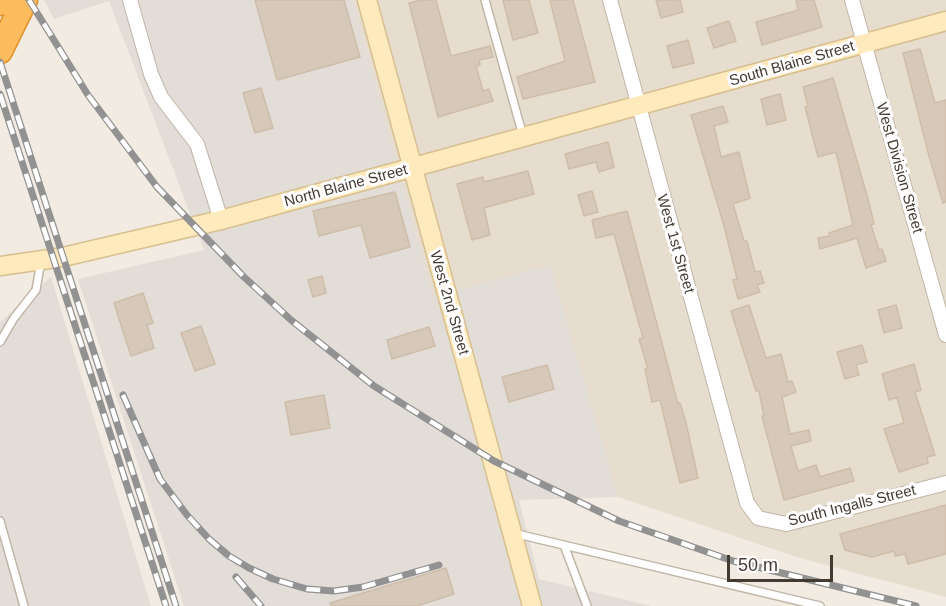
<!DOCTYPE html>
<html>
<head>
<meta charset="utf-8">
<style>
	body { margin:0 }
	#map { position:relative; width:946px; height:606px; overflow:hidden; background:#f2ebe1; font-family:Arial,sans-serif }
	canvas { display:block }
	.scale { position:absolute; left:727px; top:555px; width:106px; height:27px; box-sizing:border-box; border:3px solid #433b32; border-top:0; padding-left:8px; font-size:18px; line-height:21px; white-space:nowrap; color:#433b32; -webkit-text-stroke:4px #fff; paint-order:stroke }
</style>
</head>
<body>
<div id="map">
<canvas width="946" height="606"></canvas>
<div class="scale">50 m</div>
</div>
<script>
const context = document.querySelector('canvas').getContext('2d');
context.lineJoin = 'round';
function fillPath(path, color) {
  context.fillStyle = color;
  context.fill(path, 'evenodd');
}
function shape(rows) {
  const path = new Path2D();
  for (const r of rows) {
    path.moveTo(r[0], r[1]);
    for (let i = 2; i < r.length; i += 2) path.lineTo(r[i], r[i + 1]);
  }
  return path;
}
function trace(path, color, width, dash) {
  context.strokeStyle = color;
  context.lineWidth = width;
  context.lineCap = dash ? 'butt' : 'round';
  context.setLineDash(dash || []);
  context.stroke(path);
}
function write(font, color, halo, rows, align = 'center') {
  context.font = font + ' Arial,sans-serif';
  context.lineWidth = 6;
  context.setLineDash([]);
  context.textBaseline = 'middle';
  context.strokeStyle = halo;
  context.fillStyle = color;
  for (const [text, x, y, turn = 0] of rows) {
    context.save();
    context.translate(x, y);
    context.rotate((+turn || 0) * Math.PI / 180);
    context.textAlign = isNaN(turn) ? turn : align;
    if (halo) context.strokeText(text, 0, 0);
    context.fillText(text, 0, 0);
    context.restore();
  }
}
fillPath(shape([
	[353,0,946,0,946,597,800,558,618,497,550,265,433,297]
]), '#e6ddcf');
fillPath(shape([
	[44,0,353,0,433,297,550,265,618,497,519,500,539,579,651,606,184,606,78,279,204,250,109,1,54,19],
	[51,277,151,606,0,606,0,322]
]), '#e3ddd7');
const building = shape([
	[255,0,344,0,360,57,277,80,255,0],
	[421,0,436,0,451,56,490,46,493,57,479,60,480,65,476,66,483,91,489,89,493,101,438,117,409,3,421,0],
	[503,0,529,0,538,33,513,40,503,0],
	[550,0,573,0,595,82,523,99,517,77,565,61,550,0],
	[656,0,680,0,683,12,661,18,656,0],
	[796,0,814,0,822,27,762,45,756,22,795,11,798,9,796,0],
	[729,21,736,41,714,48,707,28,729,21],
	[688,40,694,63,673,68,667,46,688,40],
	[920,49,935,103,946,100,946,202,943,203,929,156,903,53,920,49],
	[833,78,868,199,874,224,871,225,879,250,882,249,886,261,866,268,857,238,820,249,818,238,830,236,829,233,853,225,836,152,818,157,805,107,808,106,803,87,833,78],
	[261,88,273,128,255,133,243,93,261,88],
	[780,94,786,120,767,125,761,99,780,94],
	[723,106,728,122,714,126,721,157,739,152,750,198,733,204,744,241,747,241,755,272,760,271,764,283,757,285,760,292,738,299,733,280,737,279,724,226,691,115,723,106],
	[608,142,614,167,599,172,596,162,569,169,565,154,608,142],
	[528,171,534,194,484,208,490,235,472,240,457,184,483,177,484,182,528,171],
	[592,191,598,212,584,216,578,195,592,191],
	[395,192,410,247,370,258,361,225,319,236,313,211,395,192],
	[627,211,678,404,680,403,686,423,698,478,680,483,660,400,652,402,645,369,648,369,639,339,643,338,614,234,596,238,592,220,627,211],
	[322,276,326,293,313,297,308,280,322,276],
	[143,293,153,323,147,325,154,348,131,356,114,303,143,293],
	[749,305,766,358,781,354,788,382,792,381,796,392,782,397,790,434,809,430,811,441,791,446,798,471,816,465,820,477,850,468,854,481,784,500,762,416,764,416,759,391,756,391,731,311,749,305],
	[896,305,902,328,884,333,878,310,896,305],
	[201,326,215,364,195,371,181,333,201,326],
	[429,327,435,346,392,359,387,340,429,327],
	[862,345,867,362,856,365,859,375,845,379,837,352,862,345],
	[914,364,921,390,915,392,935,455,927,457,928,463,899,472,884,429,904,423,897,397,889,400,882,374,914,364],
	[547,365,554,389,509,402,502,377,547,365],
	[324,395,330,428,291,435,285,402,324,395],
	[946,505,946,554,908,564,905,554,895,556,894,551,872,557,845,550,840,534,946,505],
	[446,568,454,594,417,606,331,606,330,603,446,568]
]);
fillPath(building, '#d6c9b9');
trace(building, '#cebda9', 1.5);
const lane = shape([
	[485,0,523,136],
	[0,342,14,318,36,290,41,261],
	[0,521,24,606],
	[513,533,820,606],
	[564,545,587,606]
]);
const street = shape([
	[130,0,151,74,161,97,197,144,221,220],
	[610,0,747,503,758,518,786,524,946,483],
	[852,0,946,335]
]);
const secondary = shape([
	[367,0,532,606],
	[0,266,63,257,221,220,946,21]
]);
const highway = shape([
	[0,3,1,0],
	[0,51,25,0]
]);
trace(lane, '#c0b5a7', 10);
trace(street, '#c0b5a7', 16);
trace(secondary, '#d7bf90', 21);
trace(highway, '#e3902a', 27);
trace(lane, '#fff', 7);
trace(street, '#fff', 14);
trace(secondary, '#ffeabe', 18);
trace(highway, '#ffbc5f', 24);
const rail = shape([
	[29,0,88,95,157,187,244,277,291,320,374,386,494,461,619,521,733,561,916,606],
	[0,62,176,606],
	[0,94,166,606],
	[123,395,160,479,187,515,209,539,229,556,249,568,273,579,307,589,334,591,363,587,439,565],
	[236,577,261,606]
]);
trace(rail, '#929292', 7);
trace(rail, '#fff', 4.5, [14]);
write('15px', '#433b32', '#fff', [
	["South Blaine Street",792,64,-16],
	["West Division Street",899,168,74],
	["North Blaine Street",346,186,-15],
	["West 1st Street",675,244,74],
	["West 2nd Street",449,303,74],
	["South Ingalls Street",852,506,-14]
]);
</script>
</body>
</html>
